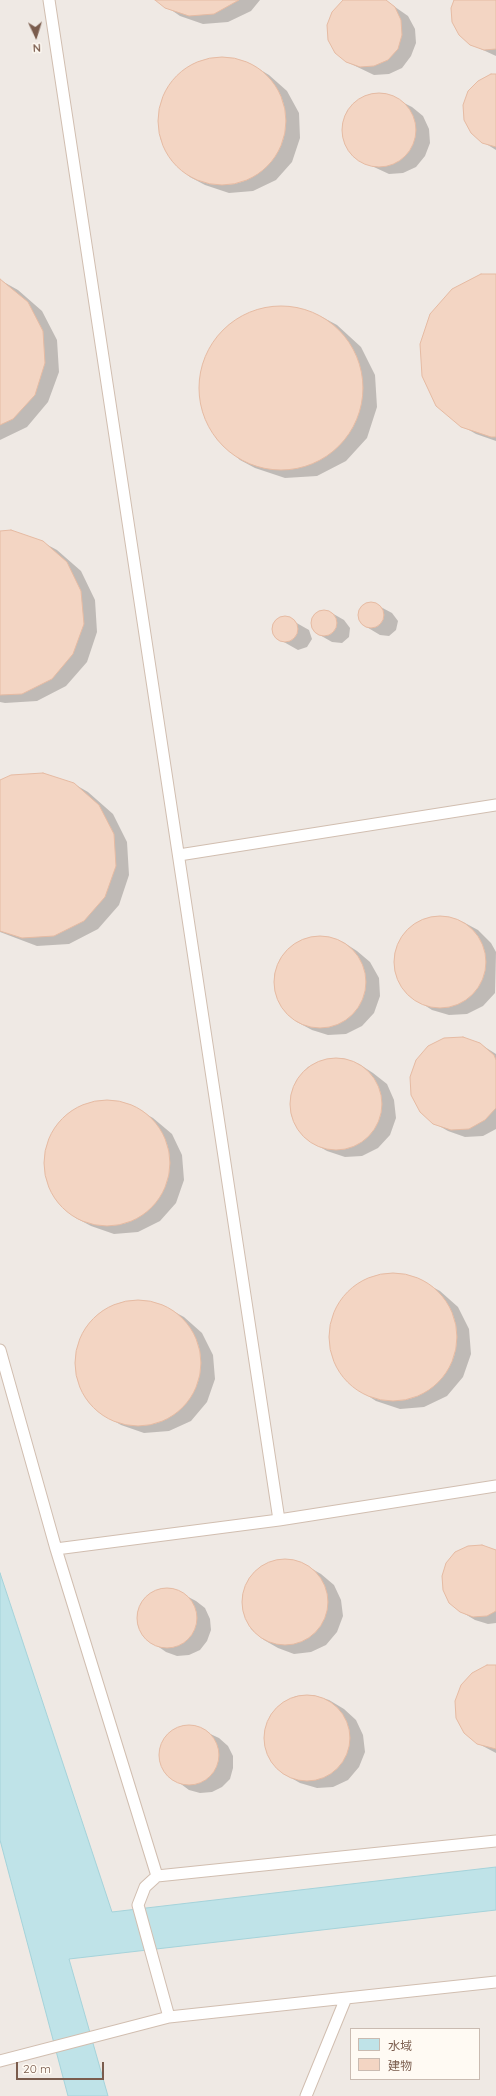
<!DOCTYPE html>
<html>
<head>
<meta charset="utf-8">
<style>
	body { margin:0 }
	#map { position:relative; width:496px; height:2096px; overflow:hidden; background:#fdf6ec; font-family:Quicksand,"Noto Sans JP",sans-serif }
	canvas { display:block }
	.legend { position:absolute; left:350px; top:2028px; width:130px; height:52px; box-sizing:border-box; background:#fffaf3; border:1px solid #cabbb1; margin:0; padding:5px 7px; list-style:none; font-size:12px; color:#7a5c4d }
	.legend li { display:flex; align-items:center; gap:8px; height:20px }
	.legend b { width:20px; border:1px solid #cabbb1 }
	.north { position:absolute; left:16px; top:16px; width:40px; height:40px; -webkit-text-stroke:3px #fffaf3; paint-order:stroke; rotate:176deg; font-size:11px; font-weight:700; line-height:16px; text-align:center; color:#7a5c4d }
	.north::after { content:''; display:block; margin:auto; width:14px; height:18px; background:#7a5c4d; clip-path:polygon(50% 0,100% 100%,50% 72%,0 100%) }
	.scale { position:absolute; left:16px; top:2062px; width:88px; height:18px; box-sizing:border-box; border:2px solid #7a5c4d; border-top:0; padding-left:5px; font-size:12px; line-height:14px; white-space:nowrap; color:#7a5c4d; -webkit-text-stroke:3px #fffaf3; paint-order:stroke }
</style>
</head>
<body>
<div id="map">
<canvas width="496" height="2096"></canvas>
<ul class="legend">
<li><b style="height:11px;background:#bfe3e8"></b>水域</li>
<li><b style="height:11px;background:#f3d5c3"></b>建物</li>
</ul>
<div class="north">N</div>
<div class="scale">20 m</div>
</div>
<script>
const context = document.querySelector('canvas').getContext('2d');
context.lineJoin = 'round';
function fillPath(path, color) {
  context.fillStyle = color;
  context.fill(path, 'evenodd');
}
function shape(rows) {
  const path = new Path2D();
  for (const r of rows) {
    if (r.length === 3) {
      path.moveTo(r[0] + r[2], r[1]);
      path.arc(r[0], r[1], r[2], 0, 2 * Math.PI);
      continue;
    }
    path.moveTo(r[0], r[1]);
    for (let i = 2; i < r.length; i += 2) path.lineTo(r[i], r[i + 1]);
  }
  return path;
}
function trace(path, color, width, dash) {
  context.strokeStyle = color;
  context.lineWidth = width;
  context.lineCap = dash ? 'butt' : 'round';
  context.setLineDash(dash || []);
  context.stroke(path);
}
fillPath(shape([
	[0,0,496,0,496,2096,0,2096],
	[351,2029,479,2029,479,2079,351,2079]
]), '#efe9e4');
const water = shape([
	[0,1573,112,1912,496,1867,496,1910,69,1959,108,2096,68,2096,0,1840,0,1573]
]);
fillPath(water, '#bfe3e8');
trace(water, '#a5d3da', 1);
fillPath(shape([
	[157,0,260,0,251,11,228,22,203,24,180,16],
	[345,0,385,0,408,16,415,29,416,43,411,56,402,68,389,74,374,75,347,62],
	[455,0,496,0,496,56,470,44],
	[231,58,254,66,269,75,287,91,299,113,300,138,292,162,276,180,253,191,229,193,205,185,190,177,172,161,160,138,159,113,167,90,183,71,205,60],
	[496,75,496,150,483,142],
	[384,93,412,107,423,116,429,129,430,143,425,156,416,167,403,173,389,174,361,161,350,152,344,139,343,125,347,111,357,101,370,94],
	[496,275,496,441,476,434,462,426],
	[0,280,18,290,42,311,57,340,59,372,48,402,27,427,0,440],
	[292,307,322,317,337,325,361,347,375,375,377,407,367,438,346,461,317,476,285,478,255,468,240,460,216,438,202,410,200,378,210,348,231,323,260,309],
	[0,532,42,542,57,550,81,571,95,600,97,632,87,662,66,686,37,701,5,703,0,702],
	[368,603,377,605,392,613,398,621,396,630,389,636,380,635,365,626,359,618,361,609],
	[321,611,330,612,344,620,350,628,349,637,342,643,332,642,318,634,312,626,313,617],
	[286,617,309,630,312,639,307,647,298,650,275,637,272,627,277,619],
	[0,781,74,784,88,792,113,814,127,842,129,875,119,905,98,929,69,944,37,946,0,932],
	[446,917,463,922,478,930,491,943,496,952,495,993,483,1006,467,1014,449,1015,432,1010,418,1001,404,989,396,974,395,956,401,939,413,926,428,918],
	[325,937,343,942,357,951,370,962,379,978,380,996,374,1013,362,1026,346,1034,328,1035,312,1030,297,1022,284,1010,276,994,274,976,280,959,292,946,308,938],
	[480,1044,496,1054,496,1129,483,1136,465,1137,448,1131,434,1123],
	[342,1058,359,1064,373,1073,387,1084,394,1100,396,1118,390,1135,378,1148,362,1156,345,1157,327,1151,313,1143,300,1132,291,1115,291,1098,296,1081,308,1067,324,1060],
	[115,1102,139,1110,153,1118,172,1134,182,1155,184,1180,176,1203,160,1221,138,1232,114,1234,91,1226,76,1218,58,1202,47,1180,45,1155,53,1132,69,1114,91,1103],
	[402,1275,425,1283,440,1291,458,1307,469,1329,471,1354,463,1377,447,1396,424,1407,400,1409,376,1401,362,1392,343,1376,332,1354,330,1330,338,1306,354,1287,377,1276],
	[146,1301,169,1309,184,1317,202,1333,213,1355,215,1379,207,1402,191,1421,169,1431,144,1433,121,1425,107,1417,88,1401,78,1379,76,1355,84,1332,100,1313,122,1302],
	[496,1551,496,1623,488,1624,475,1620,460,1611],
	[291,1560,307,1566,321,1574,334,1585,341,1600,343,1616,337,1632,326,1645,311,1652,294,1654,278,1648,264,1640,251,1629,244,1614,242,1597,248,1581,259,1568,274,1561],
	[171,1588,196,1601,205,1608,210,1619,211,1630,207,1641,200,1650,189,1655,177,1656,166,1652,143,1636,138,1626,137,1614,141,1603,149,1595,159,1589],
	[496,1666,496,1753,477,1743],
	[313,1695,329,1700,344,1709,356,1720,363,1735,365,1752,359,1767,348,1780,333,1787,317,1788,300,1783,286,1775,274,1764,266,1749,265,1732,270,1716,281,1704,296,1696],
	[193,1726,219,1738,228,1746,233,1756,233,1768,230,1779,222,1787,212,1792,200,1793,189,1790,166,1773,161,1763,160,1752,164,1740,171,1732,182,1727]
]), '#0003');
const building = shape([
	[155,0,239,0,214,14,189,16,165,8,155,0],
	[386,0,395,7,401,20,402,35,398,49,388,60,374,66,360,67,346,62,335,53,328,40,327,25,332,12,343,0,386,0],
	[454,0,496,0,496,49,484,50,470,45,459,35,452,22,451,8,454,0],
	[222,121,64],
	[491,74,496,74,496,147,482,143,471,133,464,120,463,105,468,91,478,81,491,74],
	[379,130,37],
	[481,274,496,274,496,437,491,437,461,427,436,406,422,376,420,344,430,314,452,289,481,274],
	[0,279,28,302,43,331,45,363,35,395,13,419,0,425,0,279],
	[281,388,82],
	[11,530,43,541,67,562,81,591,84,624,73,654,52,679,22,694,0,695,0,531,11,530],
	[371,615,13],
	[324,623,13],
	[285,629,13],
	[43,773,74,783,99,805,114,834,116,866,105,897,84,921,54,936,22,938,0,931,0,780,11,775,43,773],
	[440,962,46],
	[320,982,46],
	[463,1037,480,1043,494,1055,496,1060,496,1108,485,1120,469,1129,451,1130,433,1124,420,1112,411,1095,410,1077,416,1060,428,1046,444,1038,463,1037],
	[336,1104,46],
	[107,1163,63],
	[393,1337,64],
	[138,1363,63],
	[482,1545,496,1550,496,1611,487,1616,473,1617,460,1612,449,1603,443,1590,442,1576,446,1563,455,1552,468,1546,482,1545],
	[285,1602,43],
	[167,1618,30],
	[487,1665,496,1665,496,1749,477,1744,464,1733,456,1718,455,1701,461,1685,472,1673,487,1665],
	[307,1738,43],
	[189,1755,30]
]);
fillPath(building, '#f3d5c3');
trace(building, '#e6bba3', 1);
const lane = shape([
	[49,0,279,1520],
	[179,855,496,805],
	[0,1350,56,1549],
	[496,1486,279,1520,56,1549,157,1876,496,1841],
	[157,1876,145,1887,138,1905,169,2017],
	[0,2061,169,2017,496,1982],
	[306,2096,346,1998]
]);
trace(lane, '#d1beb0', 13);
trace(lane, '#fff', 11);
</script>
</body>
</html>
